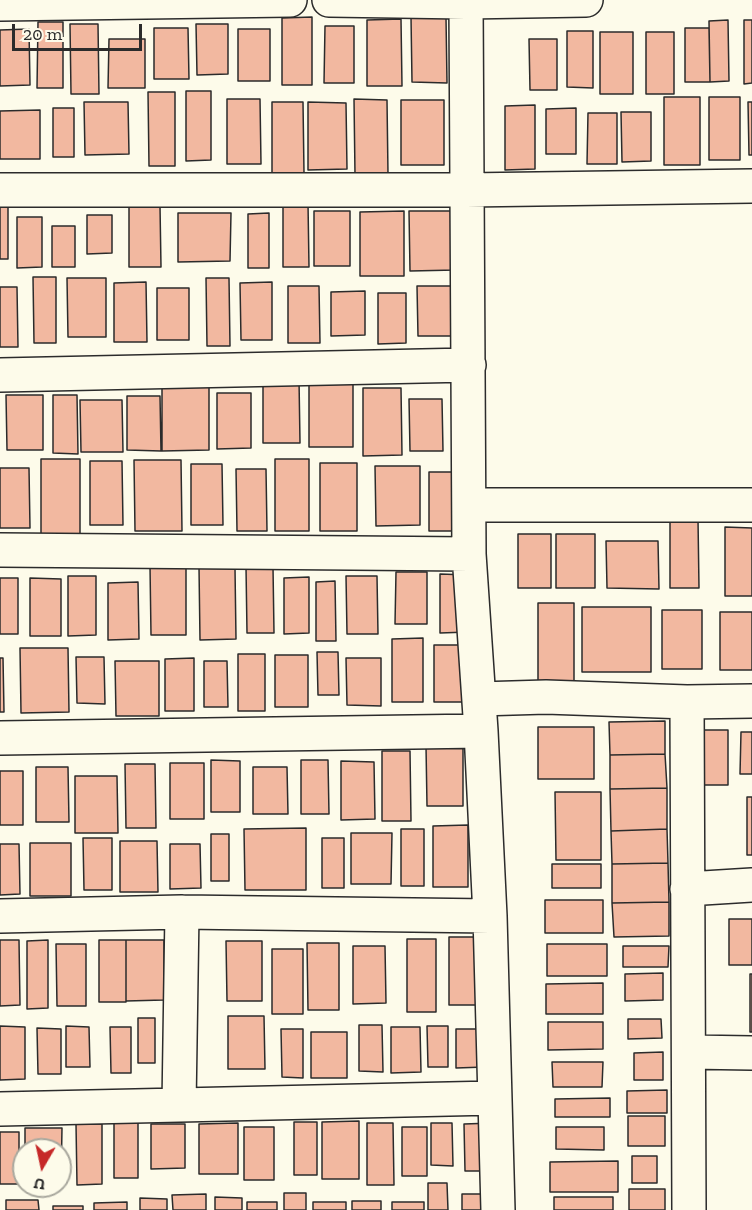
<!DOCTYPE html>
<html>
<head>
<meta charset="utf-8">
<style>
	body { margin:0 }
	#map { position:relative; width:752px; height:1210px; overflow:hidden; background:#fdfbea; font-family:"Zilla Slab",serif }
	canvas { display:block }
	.north { position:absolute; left:12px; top:1138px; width:60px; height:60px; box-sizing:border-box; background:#fdfbea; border:2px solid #a9a89e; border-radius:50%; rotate:189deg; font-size:16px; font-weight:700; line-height:24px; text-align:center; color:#2b2b2b }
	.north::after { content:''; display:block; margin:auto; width:21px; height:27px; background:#c62828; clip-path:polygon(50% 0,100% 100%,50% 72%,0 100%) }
	.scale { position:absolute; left:12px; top:24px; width:130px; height:27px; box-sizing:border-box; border:3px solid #2b2b2b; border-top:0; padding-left:8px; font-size:18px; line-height:21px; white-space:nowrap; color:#2b2b2b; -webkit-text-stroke:4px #fdfbea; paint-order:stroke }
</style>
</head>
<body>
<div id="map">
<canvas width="752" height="1210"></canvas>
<div class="north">U</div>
<div class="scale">20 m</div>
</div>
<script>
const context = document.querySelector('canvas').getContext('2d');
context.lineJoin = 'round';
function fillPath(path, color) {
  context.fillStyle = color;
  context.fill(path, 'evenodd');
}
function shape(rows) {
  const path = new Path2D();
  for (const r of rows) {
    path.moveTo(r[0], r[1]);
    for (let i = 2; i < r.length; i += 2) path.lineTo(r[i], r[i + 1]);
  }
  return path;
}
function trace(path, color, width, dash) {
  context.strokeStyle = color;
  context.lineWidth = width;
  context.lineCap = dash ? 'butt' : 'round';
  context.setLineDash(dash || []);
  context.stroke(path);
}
const building = shape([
	[312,17,312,85,282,85,282,18,312,17],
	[411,17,446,17,447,83,412,82,411,17],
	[401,19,402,86,367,86,367,20,401,19],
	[728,20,729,81,710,82,709,21,728,20],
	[744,20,752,20,752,83,744,84,744,20],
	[38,22,63,22,63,88,37,88,38,22],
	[70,24,98,24,99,94,71,94,70,24],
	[196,24,228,24,228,74,197,75,196,24],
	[325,26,354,26,354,83,324,83,325,26],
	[154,28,188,28,189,79,154,79,154,28],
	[685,28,709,28,710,82,685,82,685,28],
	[29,29,30,85,0,86,0,30,29,29],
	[238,29,270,29,270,81,238,81,238,29],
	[567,31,593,31,593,88,567,87,567,31],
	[600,32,633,32,633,94,600,94,600,32],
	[646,32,674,32,674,94,646,94,646,32],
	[109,39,145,39,145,88,108,88,109,39],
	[529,39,557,39,557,90,530,90,529,39],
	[186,91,211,91,211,160,186,161,186,91],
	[148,92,175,92,175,166,149,166,148,92],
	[664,97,700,97,700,165,664,165,664,97],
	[709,97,740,97,740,160,709,160,709,97],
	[227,99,260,99,261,164,227,164,227,99],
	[354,99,387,100,388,174,355,175,354,99],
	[401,100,444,100,444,165,401,165,401,100],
	[84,102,128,102,129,154,85,155,84,102],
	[272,102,303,102,304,173,272,173,272,102],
	[308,102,346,103,347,169,308,170,308,102],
	[748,102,752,102,752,155,749,155,748,102],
	[535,105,535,169,505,170,505,106,535,105],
	[53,108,74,108,74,157,53,157,53,108],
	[576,108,576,154,546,154,546,109,576,108],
	[40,110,40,159,0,159,0,111,40,110],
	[621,112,651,112,651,161,622,162,621,112],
	[588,113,617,113,617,164,587,164,588,113],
	[283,203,308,203,309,267,283,267,283,203],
	[0,205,8,205,8,259,0,259,0,205],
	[129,206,160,206,161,267,129,267,129,206],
	[314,211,350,211,350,266,314,266,314,211],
	[404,211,404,276,360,276,360,212,404,211],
	[409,211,455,211,456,270,410,271,409,211],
	[178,213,231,213,230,261,178,262,178,213],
	[269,213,269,268,248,268,248,214,269,213],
	[87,215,112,215,112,253,87,254,87,215],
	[17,217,42,217,42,267,17,268,17,217],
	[52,226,75,226,75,267,52,267,52,226],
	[33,277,56,277,56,343,34,343,33,277],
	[67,278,106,278,106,337,68,337,67,278],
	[206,278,229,278,230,346,207,346,206,278],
	[146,282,147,342,114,342,114,283,146,282],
	[272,282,272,340,241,340,240,283,272,282],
	[288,286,319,286,320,343,288,343,288,286],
	[417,286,455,286,455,336,418,336,417,286],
	[0,287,17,287,18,347,0,347,0,287],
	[157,288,189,288,189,340,157,340,157,288],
	[365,291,365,335,331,336,331,292,365,291],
	[378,293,406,293,406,343,378,344,378,293],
	[263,379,299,379,300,443,263,443,263,379],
	[162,383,209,384,209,450,162,451,162,383],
	[309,383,353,383,353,447,309,447,309,383],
	[363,388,401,388,402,455,363,456,363,388],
	[217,393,251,393,251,448,217,449,217,393],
	[6,395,43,395,43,450,7,450,6,395],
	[53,395,77,395,78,454,53,453,53,395],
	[127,396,160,396,161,451,127,450,127,396],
	[409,399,442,399,443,451,410,451,409,399],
	[80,400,122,400,123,452,81,452,80,400],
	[41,459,80,459,80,534,41,535,41,459],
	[275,459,309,459,309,531,275,531,275,459],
	[134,460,181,460,182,531,135,531,134,460],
	[90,461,122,461,123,525,90,525,90,461],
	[320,463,357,463,357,531,320,531,320,463],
	[191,464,222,464,223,525,191,525,191,464],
	[375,466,420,466,420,525,376,526,375,466],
	[0,468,29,468,30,528,0,528,0,468],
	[236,469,266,469,267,531,237,531,236,469],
	[429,472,457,472,458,531,429,531,429,472],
	[698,519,699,588,670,588,670,520,698,519],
	[725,527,752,528,752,596,725,596,725,527],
	[518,534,551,534,551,588,518,588,518,534],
	[556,534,595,534,595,588,556,588,556,534],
	[606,541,658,541,659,589,607,588,606,541],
	[150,566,186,566,186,635,151,635,150,566],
	[199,567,235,568,236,639,200,640,199,567],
	[246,567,273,567,274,633,247,633,246,567],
	[396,572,427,572,427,624,395,624,396,572],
	[440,574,468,575,468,632,440,633,440,574],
	[68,576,96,576,96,635,68,636,68,576],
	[346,576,377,576,378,634,347,634,346,576],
	[309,577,309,633,284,634,284,578,309,577],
	[0,578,18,578,18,634,0,634,0,578],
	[30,578,61,579,61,636,30,636,30,578],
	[335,581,336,641,316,641,316,582,335,581],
	[138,582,139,639,108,640,108,583,138,582],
	[538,603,574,603,574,682,538,682,538,603],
	[582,607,651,607,651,672,582,672,582,607],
	[662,610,702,610,702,669,662,669,662,610],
	[720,612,752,612,752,670,720,670,720,612],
	[423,638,423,702,392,702,392,639,423,638],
	[434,645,473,645,474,702,434,702,434,645],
	[20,648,68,648,69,712,21,713,20,648],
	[317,652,338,652,339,695,318,695,317,652],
	[238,654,265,654,265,711,238,711,238,654],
	[275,655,308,655,308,707,275,707,275,655],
	[76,657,104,657,105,704,77,703,76,657],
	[0,658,3,658,4,712,0,712,0,658],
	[194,658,194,711,165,711,165,659,194,658],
	[346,658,381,658,381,706,347,705,346,658],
	[115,661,159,661,159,716,116,716,115,661],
	[204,661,227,661,228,707,204,707,204,661],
	[665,721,665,754,610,755,609,722,665,721],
	[538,727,594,727,594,779,538,779,538,727],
	[703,730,728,730,728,785,704,785,703,730],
	[741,732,752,732,752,774,740,774,741,732],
	[426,746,463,746,463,806,427,806,426,746],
	[382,751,410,751,411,821,382,821,382,751],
	[665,754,667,788,610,789,610,755,665,754],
	[211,760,240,761,240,812,211,812,211,760],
	[301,760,328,760,329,814,301,814,301,760],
	[341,761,374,762,375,819,341,820,341,761],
	[170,763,204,763,204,819,170,819,170,763],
	[125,764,155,764,156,828,126,828,125,764],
	[36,767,68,767,69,822,36,822,36,767],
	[253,767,287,767,288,814,253,814,253,767],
	[0,771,23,771,23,825,0,825,0,771],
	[75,776,117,776,118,833,75,833,75,776],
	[667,788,667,829,611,831,610,789,667,788],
	[555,792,601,792,601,860,556,860,555,792],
	[747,797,752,797,752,855,747,855,747,797],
	[468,825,468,887,433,887,433,826,468,825],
	[306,828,306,890,245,890,244,829,306,828],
	[401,829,424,829,424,886,401,886,401,829],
	[667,829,668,863,612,864,611,831,667,829],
	[351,833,392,833,391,884,351,884,351,833],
	[211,834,229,834,229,881,211,881,211,834],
	[83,838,112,838,112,890,84,890,83,838],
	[322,838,344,838,344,888,322,888,322,838],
	[120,841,157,841,158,892,120,892,120,841],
	[30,843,71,843,71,896,30,896,30,843],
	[0,844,19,844,20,894,0,895,0,844],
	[170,844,200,844,201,888,170,889,170,844],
	[668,863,669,902,612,903,612,864,668,863],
	[552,864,601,864,601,888,552,888,552,864],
	[545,900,603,900,603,933,545,933,545,900],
	[669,902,669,936,614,937,612,903,669,902],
	[729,919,752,919,752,965,729,965,729,919],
	[449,937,482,937,482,1005,449,1005,449,937],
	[407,939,436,939,436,1012,407,1012,407,939],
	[0,940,19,940,20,1005,0,1006,0,940],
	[48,940,48,1008,27,1009,27,941,48,940],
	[99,940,126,940,126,1002,99,1002,99,940],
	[126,940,164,940,164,1000,126,1001,126,940],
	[226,941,262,941,262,1001,227,1001,226,941],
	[307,943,339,943,339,1010,308,1010,307,943],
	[56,944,86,944,86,1006,57,1006,56,944],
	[547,944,607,944,607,976,547,976,547,944],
	[353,946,385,946,386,1003,353,1004,353,946],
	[623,946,669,946,668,967,623,967,623,946],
	[272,949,303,949,303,1014,272,1014,272,949],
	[663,973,663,1000,625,1001,625,974,663,973],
	[750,974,752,974,752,1032,750,1032,750,974],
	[603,983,603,1014,546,1014,546,984,603,983],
	[228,1016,264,1016,265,1069,228,1069,228,1016],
	[138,1018,155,1018,155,1063,138,1063,138,1018],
	[628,1019,661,1019,662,1038,628,1039,628,1019],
	[548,1022,603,1022,603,1049,548,1050,548,1022],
	[359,1025,382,1025,383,1072,359,1071,359,1025],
	[0,1026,25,1027,25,1079,0,1080,0,1026],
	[66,1026,89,1027,90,1067,66,1067,66,1026],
	[427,1026,448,1026,448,1067,428,1067,427,1026],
	[110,1027,131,1027,131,1073,111,1073,110,1027],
	[391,1027,420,1027,421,1072,391,1073,391,1027],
	[37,1028,61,1029,61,1074,38,1074,37,1028],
	[281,1029,303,1029,303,1078,282,1077,281,1029],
	[456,1029,486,1029,485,1067,456,1068,456,1029],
	[311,1032,347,1032,347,1078,311,1078,311,1032],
	[663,1052,663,1080,634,1080,634,1053,663,1052],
	[552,1062,603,1062,602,1087,553,1087,552,1062],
	[667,1090,667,1113,627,1113,627,1091,667,1090],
	[610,1098,610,1117,555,1117,555,1099,610,1098],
	[628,1116,665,1116,665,1146,628,1146,628,1116],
	[114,1118,138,1118,138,1178,114,1178,114,1118],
	[359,1121,359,1179,322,1179,322,1122,359,1121],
	[294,1122,317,1122,317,1175,294,1175,294,1122],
	[238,1123,238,1174,199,1174,199,1124,238,1123],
	[367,1123,393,1123,394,1185,367,1185,367,1123],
	[431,1123,452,1123,453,1166,431,1165,431,1123],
	[493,1123,494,1171,465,1171,464,1124,493,1123],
	[76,1124,102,1124,102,1184,77,1185,76,1124],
	[151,1124,185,1124,185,1168,151,1169,151,1124],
	[244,1127,274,1127,274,1180,244,1180,244,1127],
	[402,1127,427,1127,427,1176,402,1176,402,1127],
	[556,1127,604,1127,604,1150,556,1149,556,1127],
	[25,1128,62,1128,61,1184,60,1150,25,1150,25,1128],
	[0,1132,19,1132,19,1184,0,1184,0,1132],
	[632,1156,657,1156,657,1183,632,1183,632,1156],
	[618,1161,618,1192,550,1192,550,1162,618,1161],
	[428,1183,447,1183,448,1210,428,1210,428,1183],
	[629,1189,665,1189,665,1210,629,1210,629,1189],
	[284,1193,306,1193,306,1210,284,1210,284,1193],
	[206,1194,206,1210,173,1210,172,1195,206,1194],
	[462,1194,492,1194,492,1210,462,1210,462,1194],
	[215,1197,242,1198,242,1210,215,1210,215,1197],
	[554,1197,613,1197,613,1210,554,1210,554,1197],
	[140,1198,167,1199,167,1210,140,1210,140,1198],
	[6,1200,38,1200,39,1210,6,1210,6,1200],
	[352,1201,381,1201,381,1210,352,1210,352,1201],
	[127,1202,127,1210,94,1210,94,1203,127,1202],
	[247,1202,277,1202,277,1210,247,1210,247,1202],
	[313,1202,346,1202,346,1210,313,1210,313,1202],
	[392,1202,424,1202,424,1210,392,1210,392,1202],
	[53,1206,83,1206,83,1210,53,1210,53,1206]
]);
fillPath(building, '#f2b8a0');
trace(building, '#2b2b2b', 1.5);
const minor = shape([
	[329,0,466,2,586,0],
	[466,2,469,554,481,731,490,916,498,1210],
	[0,4,290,0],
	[0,190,466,190,752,186],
	[0,375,469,365],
	[469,505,752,505],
	[0,550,469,554],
	[479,699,546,697,687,702,752,701],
	[687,702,689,1210],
	[0,738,481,731],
	[687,889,752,885],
	[0,916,182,912,490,916],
	[690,1052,752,1053],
	[179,1105,182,912],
	[0,1109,494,1098]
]);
trace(minor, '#2b2b2b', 36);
trace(minor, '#fdfbea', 33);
</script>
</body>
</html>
